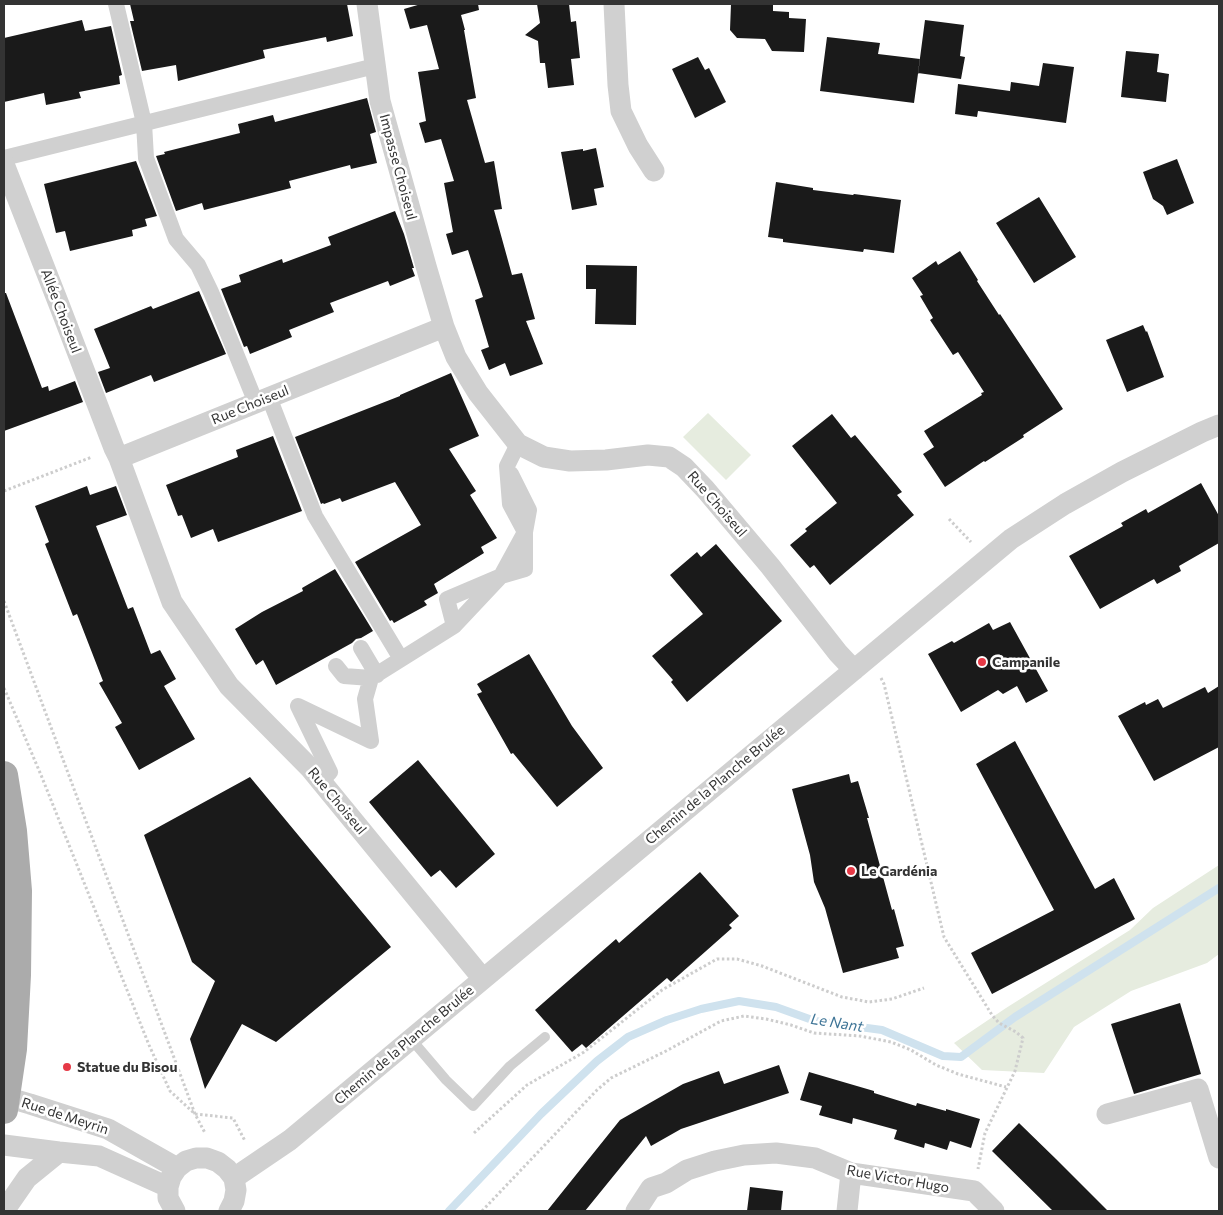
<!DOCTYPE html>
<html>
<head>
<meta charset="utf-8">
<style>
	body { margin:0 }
	#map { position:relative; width:1223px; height:1215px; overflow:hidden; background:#fff; font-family:Commissioner,sans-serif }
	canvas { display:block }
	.frame { position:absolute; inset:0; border:5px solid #333; pointer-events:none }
</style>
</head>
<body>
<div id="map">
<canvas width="1223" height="1215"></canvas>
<div class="frame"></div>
</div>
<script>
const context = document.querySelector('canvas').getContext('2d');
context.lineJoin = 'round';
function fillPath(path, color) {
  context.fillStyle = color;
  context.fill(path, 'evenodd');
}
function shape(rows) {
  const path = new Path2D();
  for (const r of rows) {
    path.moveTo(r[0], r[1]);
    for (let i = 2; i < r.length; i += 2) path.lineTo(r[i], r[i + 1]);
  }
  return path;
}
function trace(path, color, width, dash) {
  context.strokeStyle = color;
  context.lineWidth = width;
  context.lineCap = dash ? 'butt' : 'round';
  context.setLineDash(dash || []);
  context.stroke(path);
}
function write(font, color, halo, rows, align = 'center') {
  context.font = font + ' Commissioner,sans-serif';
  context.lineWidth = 5;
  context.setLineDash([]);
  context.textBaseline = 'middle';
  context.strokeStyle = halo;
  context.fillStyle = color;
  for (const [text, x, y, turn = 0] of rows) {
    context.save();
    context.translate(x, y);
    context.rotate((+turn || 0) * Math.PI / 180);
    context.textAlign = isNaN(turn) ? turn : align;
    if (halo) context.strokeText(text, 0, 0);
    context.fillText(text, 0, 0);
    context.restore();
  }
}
fillPath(shape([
	[708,413,751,455,726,480,683,437],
	[1219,865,1219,954,1207,963,1131,991,1074,1027,1044,1073,982,1070,954,1043,1006,1008,1130,930,1153,908]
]), '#e6ecdf');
trace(shape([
	[449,1211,541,1114,597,1061,628,1037,667,1020,701,1009,739,1001,776,1007,815,1021,882,1030,943,1056,961,1057,1015,1017,1219,888]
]), '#cfe2ee', 8);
fillPath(shape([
	[130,4,347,4,353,36,327,42,326,37,263,50,265,58,178,81,176,65,142,71,130,21,134,21],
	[421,4,478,4,479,10,461,15,465,30,464,30,476,98,467,100,485,163,494,161,502,209,494,210,512,275,522,273,535,319,526,321,543,364,510,376,505,363,489,370,481,350,489,347,475,300,483,297,468,250,452,255,446,234,453,232,444,183,454,181,441,139,425,143,419,123,426,121,418,72,439,69,427,25,410,29,404,9],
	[537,4,569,4,571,22,576,21,580,58,571,59,574,85,548,88,545,63,540,63,538,41,525,35,540,23],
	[731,4,773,4,773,11,789,12,789,18,806,19,804,52,772,51,765,39,737,38,730,30],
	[82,20,85,31,111,26,122,75,119,76,120,84,79,92,81,98,46,105,44,93,4,102,4,38],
	[925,20,964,25,960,56,965,57,961,79,918,73],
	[827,37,880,43,878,54,920,59,914,103,820,91],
	[1126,51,1159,54,1157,72,1169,74,1166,102,1121,97],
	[698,57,705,70,709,68,726,102,695,118,672,69],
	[1043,63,1074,67,1066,123,978,111,977,117,955,114,958,84,1010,91,1011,82,1039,86],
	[367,98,376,132,370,134,377,163,351,169,350,165,289,181,291,188,204,210,202,203,176,211,156,156,165,154,164,152,240,133,238,124,273,115,275,122],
	[596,148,604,187,594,189,597,205,572,210,561,152,583,149,583,151],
	[1177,159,1194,203,1167,215,1163,206,1153,199,1143,172],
	[136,161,157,216,145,219,147,226,132,230,133,236,70,251,65,231,56,233,44,184],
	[776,182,813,188,813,190,853,195,854,194,901,200,894,253,864,249,863,252,783,242,783,239,768,237],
	[1039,197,1076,257,1034,283,996,223],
	[395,211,404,234,414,268,412,268,415,276,390,286,388,281,330,303,334,312,289,330,292,337,250,354,247,346,244,347,221,289,241,282,239,275,282,259,283,263,331,245,328,237],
	[960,251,978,280,977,281,999,315,1000,314,1063,409,1023,435,1024,437,985,462,984,461,945,487,923,454,934,447,924,431,982,395,981,393,984,392,958,352,953,355,930,320,933,318,920,296,923,295,912,278,936,261,938,265],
	[586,265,637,266,636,325,595,324,596,289,586,289],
	[199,291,226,354,154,382,151,375,106,393,98,372,110,368,94,329,151,306,153,309],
	[4,293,6,293,42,388,48,386,49,391,75,381,83,402,4,431],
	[1143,325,1146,332,1147,331,1164,377,1127,392,1106,340],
	[451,373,479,436,449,449,476,491,470,495,497,538,481,547,484,553,434,584,438,593,424,601,427,605,394,623,392,620,390,621,355,562,421,525,395,482,342,502,340,498,324,504,323,503,321,504,295,437,400,396,400,395],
	[832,414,851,438,855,435,888,475,902,492,897,495,914,515,830,585,814,565,810,568,790,545,807,531,805,529,837,503,792,446],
	[273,436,302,511,218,542,213,529,191,538,182,515,178,516,166,485,238,457,236,450],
	[1201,483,1219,516,1219,543,1179,566,1181,571,1157,584,1154,579,1100,609,1069,556,1123,526,1121,523,1146,509,1148,513],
	[87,486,90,495,116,486,127,515,96,526,128,609,133,607,151,654,160,650,176,679,164,686,195,739,139,770,115,727,122,723,99,683,103,681,77,614,73,616,45,544,49,542,35,506],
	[716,544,782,621,687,702,671,682,673,680,652,656,703,614,670,575,697,552,701,557],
	[335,569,373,631,361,638,356,639,352,643,276,685,263,660,256,665,235,629,262,612,303,591,302,588],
	[1010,622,1048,691,1026,703,1017,686,1003,694,998,690,961,712,928,654,952,641,954,643,989,623,993,630],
	[529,654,572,726,603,768,557,807,513,753,511,754,477,694,482,692,477,684],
	[1219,686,1219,747,1154,781,1118,716,1145,702,1146,705,1158,699,1163,708,1205,687,1208,693],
	[1015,741,1095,889,1114,878,1135,919,992,994,971,953,1054,910,976,764],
	[418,760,495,854,456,888,440,870,431,877,369,802],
	[849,774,851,783,858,781,869,818,867,818,892,910,894,909,904,946,896,948,899,958,843,973,825,908,814,882,810,855,792,789],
	[250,777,391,947,276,1042,242,1024,205,1089,190,1039,215,981,192,962,144,835],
	[700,872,739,916,729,925,732,928,671,982,667,978,586,1048,582,1044,572,1052,535,1010,616,939,619,943],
	[1180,1003,1201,1074,1134,1094,1111,1024],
	[779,1065,789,1093,681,1129,651,1146,646,1136,585,1211,547,1211,620,1120,683,1084,719,1071,724,1084],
	[809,1072,874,1091,874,1093,916,1106,917,1103,946,1111,946,1109,980,1119,971,1148,950,1141,947,1150,925,1143,924,1148,894,1139,897,1130,853,1118,852,1124,819,1115,822,1106,800,1100],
	[1019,1123,1056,1159,1108,1211,1053,1211,992,1151],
	[750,1187,783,1191,781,1211,747,1211]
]), '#1a1a1a');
trace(shape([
	[4,491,92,457],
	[949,519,971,542],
	[4,601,195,1114,205,1133],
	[881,678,884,684,944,937,992,1015,999,1023,1016,1032,1023,1038,1015,1071,985,1133,978,1169],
	[4,688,41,775,149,1045,170,1091,195,1114,233,1118,245,1141],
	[474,1133,527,1085,584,1052,662,990,717,959,737,959,762,966,842,997,869,1002,892,999,924,988],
	[482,1211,597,1090,611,1078,666,1051,721,1021,744,1016,766,1019,791,1025,814,1033,860,1036,891,1042,911,1050,936,1065,958,1074,1006,1087]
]), '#cdcdcd', 3, [2.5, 2.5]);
trace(shape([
	[411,1039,446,1080,473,1106,510,1066,545,1037]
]), '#d0d0d0', 10);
trace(shape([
	[116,4,144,123,146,158,176,239,198,265,211,292,256,403],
	[4,158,375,66],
	[269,397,315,516,401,659],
	[454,626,501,576,525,569,525,532,529,510,511,474],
	[361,648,377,675],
	[336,666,344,676,371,678],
	[321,781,330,772,298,706,371,741,365,699,371,678,454,626,447,599,501,576,525,532,510,504,507,466,518,444]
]), '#d0d0d0', 16);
trace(shape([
	[367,4,380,101,426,266,444,327],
	[614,4,618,85,621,111,638,146,654,171],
	[4,164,60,307,114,448,119,458],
	[483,979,310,768,229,686,172,602,119,458,444,327,456,357,478,393,518,444,544,457,570,461,606,460,648,455,669,457,684,467,705,489,770,566,838,653,854,670],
	[4,1098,6,1097,30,1104,108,1129,177,1168],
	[1107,1114,1198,1089,1219,1158],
	[4,1145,59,1152,99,1156,168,1187],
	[234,1178,290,1140,1011,539,1065,504,1122,472,1202,432,1219,425],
	[4,1211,27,1178,59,1152],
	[175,1211,168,1198,168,1187,171,1177,177,1168,186,1161,196,1158,207,1158,218,1162,227,1169,234,1178,236,1190,234,1201,229,1211],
	[636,1211,651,1188,666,1183,687,1170,715,1161,744,1155,776,1153,815,1158,851,1173,974,1191,994,1211],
	[847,1211,851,1173]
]), '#d0d0d0', 21);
trace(shape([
	[4,775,13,831,18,891,17,975,13,1049,4,1110]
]), '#ababab', 28);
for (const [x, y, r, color] of [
	[982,662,5,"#e63946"],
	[851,871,5,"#e63946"],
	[67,1067,5,"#e63946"]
]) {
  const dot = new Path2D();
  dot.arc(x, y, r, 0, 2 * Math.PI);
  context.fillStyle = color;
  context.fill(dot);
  trace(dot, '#fff', 2);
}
write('14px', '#333', '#fff', [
	["Impasse Choiseul",398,167,75],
	["Allée Choiseul",61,311,69],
	["Rue Choiseul",250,405,-22],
	["Rue Choiseul",717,504,49],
	["Chemin de la Planche Brulée",715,785,-40],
	["Rue Choiseul",337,801,50],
	["Chemin de la Planche Brulée",404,1045,-40],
	["Rue de Meyrin",65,1116,18],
	["Rue Victor Hugo",898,1179,10]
]);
write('bold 14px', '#333', '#fff', [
	["Campanile",992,662],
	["Le Gardénia",861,871],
	["Statue du Bisou",77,1067]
], 'left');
write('italic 15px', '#3f7597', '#fff', [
	["Le Nant",837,1023,9]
]);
</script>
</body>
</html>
